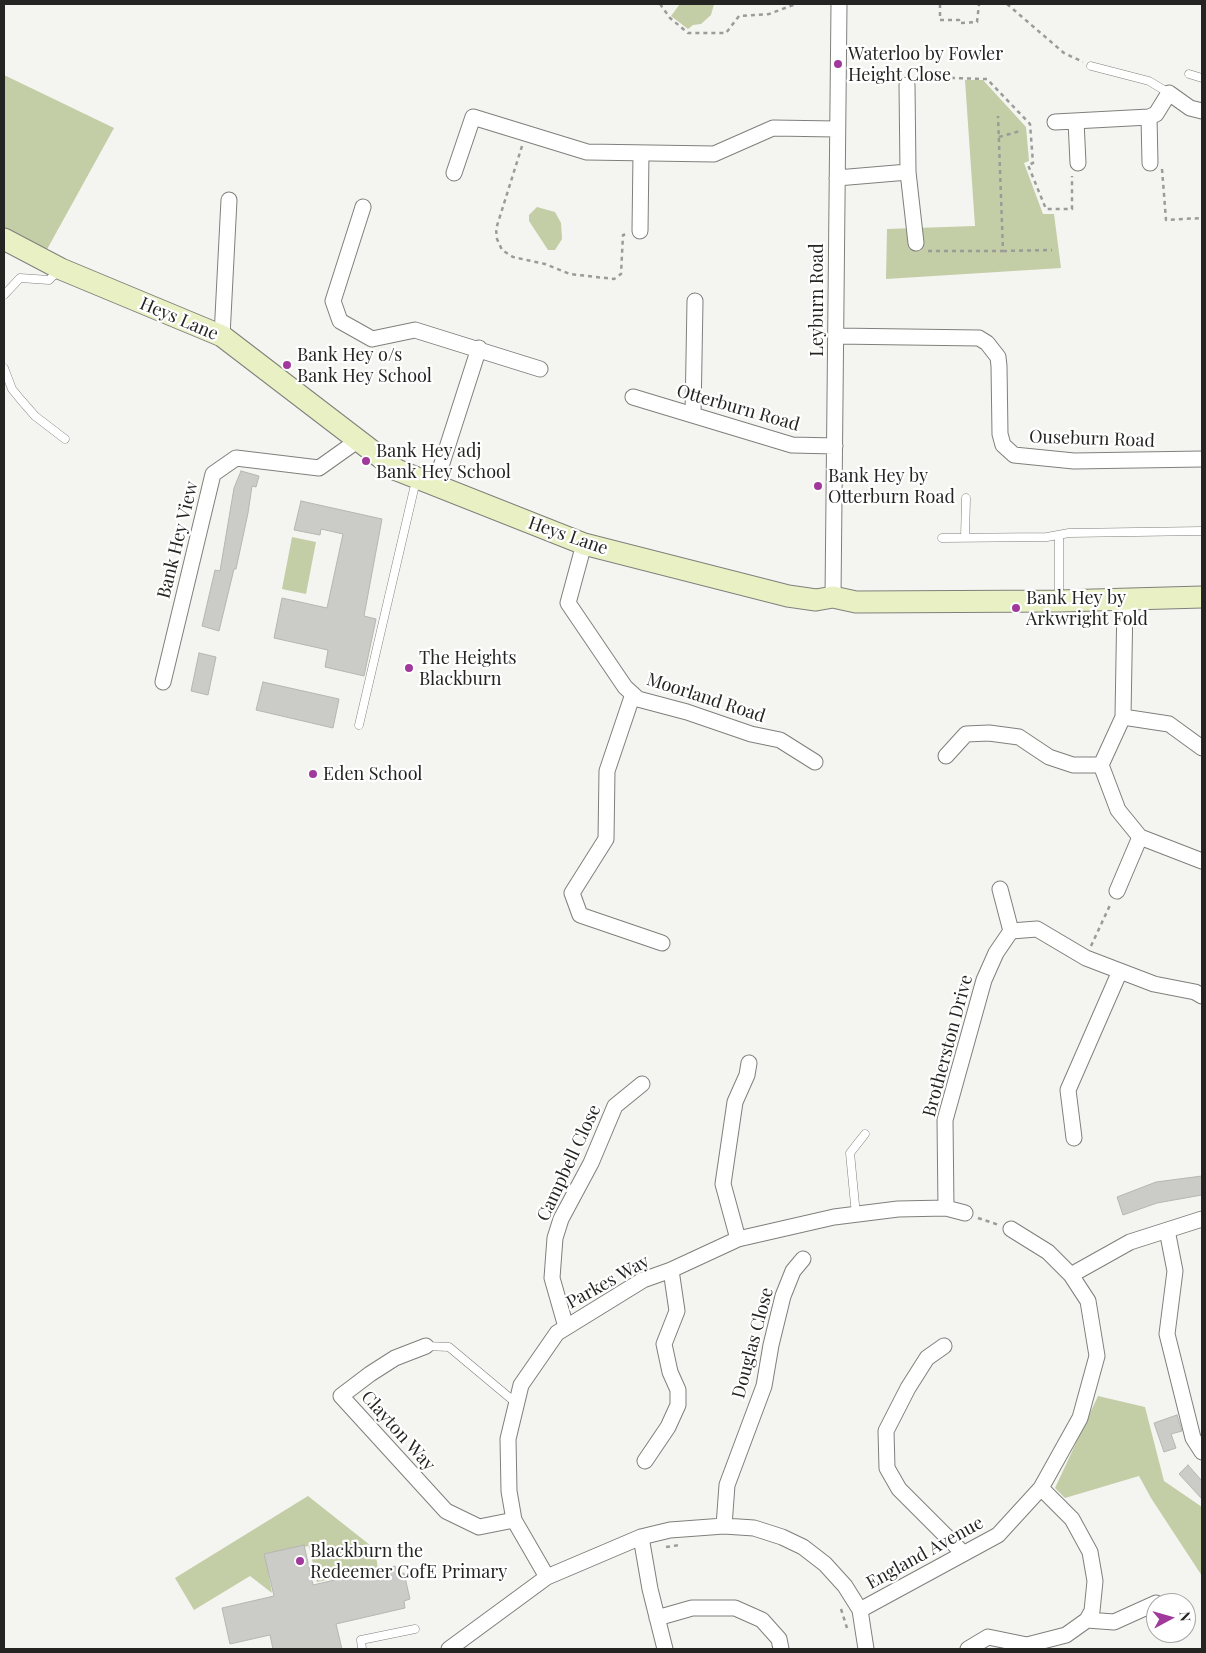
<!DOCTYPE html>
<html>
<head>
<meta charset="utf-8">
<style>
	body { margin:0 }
	#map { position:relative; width:1206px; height:1653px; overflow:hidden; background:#f4f5f0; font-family:"Playfair Display",serif }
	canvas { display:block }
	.frame { position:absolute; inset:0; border:5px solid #242523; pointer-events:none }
	.north { position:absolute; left:1146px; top:1593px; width:50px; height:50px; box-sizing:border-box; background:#fff; border:1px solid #a7a8a7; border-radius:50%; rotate:84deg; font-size:14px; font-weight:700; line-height:20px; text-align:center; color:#242523 }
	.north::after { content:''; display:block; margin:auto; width:18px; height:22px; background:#a1399c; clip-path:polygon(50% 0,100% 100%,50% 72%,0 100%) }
</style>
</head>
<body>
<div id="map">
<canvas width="1206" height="1653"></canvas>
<div class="frame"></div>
<div class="north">N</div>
</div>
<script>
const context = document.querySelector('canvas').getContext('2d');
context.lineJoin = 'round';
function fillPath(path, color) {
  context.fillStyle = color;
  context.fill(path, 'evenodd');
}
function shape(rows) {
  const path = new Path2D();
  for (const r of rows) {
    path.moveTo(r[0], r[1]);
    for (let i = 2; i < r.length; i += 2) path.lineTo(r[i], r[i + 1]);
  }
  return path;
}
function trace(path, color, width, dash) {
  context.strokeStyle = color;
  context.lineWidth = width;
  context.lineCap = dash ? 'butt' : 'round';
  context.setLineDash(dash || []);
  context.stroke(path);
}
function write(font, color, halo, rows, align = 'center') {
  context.font = font + ' "Playfair Display",serif';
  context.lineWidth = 4.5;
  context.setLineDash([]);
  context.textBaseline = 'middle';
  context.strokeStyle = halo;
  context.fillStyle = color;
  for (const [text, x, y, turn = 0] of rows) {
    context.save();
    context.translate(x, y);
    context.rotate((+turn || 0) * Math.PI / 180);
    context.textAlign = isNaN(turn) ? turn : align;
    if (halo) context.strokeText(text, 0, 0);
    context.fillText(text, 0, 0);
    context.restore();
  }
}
fillPath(shape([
	[680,4,714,4,711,15,701,24,693,25,688,29,671,16],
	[4,75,114,128,45,253,4,234],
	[965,80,983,80,1026,127,1029,161,1024,163,1043,214,1054,214,1061,268,886,279,887,229,975,226],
	[537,207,555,212,561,223,562,239,555,250,548,250,529,221,529,215],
	[292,537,316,542,306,594,282,589],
	[1098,1396,1145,1407,1164,1481,1202,1507,1202,1576,1151,1498,1139,1476,1065,1498,1055,1488],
	[308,1496,375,1549,378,1569,317,1582,309,1546,265,1554,272,1593,250,1576,194,1610,175,1578]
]), '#c3cda6');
const building = shape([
	[241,471,259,476,256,487,252,486,248,513,236,569,234,569,219,631,202,626,215,570,220,571,234,488,241,471],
	[301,501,382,519,364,616,376,619,364,676,325,667,328,650,274,638,282,598,327,608,343,534,321,529,320,535,294,530,301,501],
	[199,653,216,657,208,695,191,691,199,653],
	[263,682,339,699,333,728,256,710,263,682],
	[1202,1176,1202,1195,1157,1203,1123,1215,1117,1197,1156,1182,1202,1176],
	[1177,1415,1182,1431,1171,1434,1176,1448,1164,1452,1154,1423,1177,1415],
	[1188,1465,1202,1481,1202,1499,1179,1474,1188,1465],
	[304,1545,313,1585,395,1566,397,1574,404,1573,410,1599,404,1601,405,1608,336,1624,342,1649,273,1649,270,1635,230,1644,222,1608,274,1596,264,1554,304,1545]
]);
fillPath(building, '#cbccc8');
trace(building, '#b5b6b1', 1);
const lane = shape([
	[1091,66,1149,81,1169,93],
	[1189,74,1202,78],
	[4,295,20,278,49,280,59,270],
	[4,368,12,389,21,400,35,416,65,439],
	[1059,535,1059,600],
	[942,538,1047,537,1069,533,1202,531],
	[965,538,966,498],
	[359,725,414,489,418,481],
	[856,1215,850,1153,865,1134],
	[426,1346,449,1347,516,1403],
	[362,1649,361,1640,415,1629]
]);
const street = shape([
	[1076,121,1078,163],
	[1055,122,1149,117],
	[1150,163,1149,117,1156,114,1169,93,1190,108,1202,111],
	[908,172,916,243],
	[454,173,473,117,587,152,714,154,773,128,836,129],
	[837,178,908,172,907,85],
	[363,207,333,301,340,321,372,339,415,330,540,369],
	[640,231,641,153],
	[222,336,229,200],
	[836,336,979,338,987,343,998,357,999,366,1000,434,1003,445,1014,455,1074,461,1202,459],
	[633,397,792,445,835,446],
	[693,415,695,301],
	[435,485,479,348],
	[584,544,568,603,625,687,638,699,687,712,751,734,780,740,815,762],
	[833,597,839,4],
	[1125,600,1123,717,1101,765,1118,810,1140,837,1202,861],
	[163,682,213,474,236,458,319,468,357,441],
	[633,694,607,771,606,839,572,893,580,915,662,943],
	[1123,717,1169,724,1202,748],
	[946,756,966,734,989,733,1019,737,1049,757,1073,765,1101,765],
	[1000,889,1011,931],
	[1117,891,1140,837],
	[1074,1138,1068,1090,1120,971],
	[946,1208,945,1120,984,980,996,953,1011,931,1037,929,1086,958,1154,984,1195,992,1202,996],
	[1167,1230,1175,1271,1167,1334,1193,1438,1202,1452],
	[738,1239,723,1184,735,1102,747,1075,749,1063],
	[1071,1275,1130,1242,1202,1219],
	[566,1327,552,1278,555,1238,561,1219,591,1163,615,1106,642,1084],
	[426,1346,395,1358,370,1374,341,1396,446,1511,479,1527,514,1520],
	[944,1346,927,1358,908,1388,886,1431,887,1468,899,1489,963,1553],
	[645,1461,668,1427,678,1405,678,1390,670,1372,664,1344,677,1311,671,1270],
	[724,1526,727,1485,764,1386,771,1345,783,1296,793,1271,803,1259],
	[641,1537,650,1589,665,1649],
	[547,1577,514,1520,509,1491,508,1439,521,1385,557,1333,643,1280,671,1270,738,1239,834,1217,898,1209,946,1208,965,1213],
	[860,1610,998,1535,1041,1488,1080,1418,1097,1356,1088,1301,1071,1275,1048,1252,1011,1229],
	[657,1618,692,1608,735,1608,762,1620,779,1639,781,1649],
	[1087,1620,1114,1622,1156,1603],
	[449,1649,547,1577,641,1537,670,1530,724,1526,754,1528,782,1537,803,1547,825,1564,845,1586,860,1610,866,1649],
	[968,1649,988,1637,1027,1645,1066,1635,1087,1620,1092,1611,1095,1581,1090,1552,1072,1519,1041,1488]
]);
const secondary = shape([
	[4,239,61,269,222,336,397,470,584,544,788,596,816,600,833,597,856,602,1059,601,1202,597]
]);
trace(lane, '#7f807c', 9);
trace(street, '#7f807c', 17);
trace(secondary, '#7f807c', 23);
trace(shape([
	[660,4,670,18,688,33,726,33,739,16,769,14,796,4],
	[940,4,940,20,959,20,959,23,977,22,979,4],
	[1007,4,1064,53,1083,62],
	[919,77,987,79,1030,124,1033,163,1028,165,1046,209,1072,209,1072,176],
	[999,137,1020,131],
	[522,146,496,229,497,239,502,250,513,257,545,264,570,274,614,279,621,274,623,235,627,234],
	[1162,169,1166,220,1202,218],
	[928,251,1003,251,998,116],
	[1003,251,1052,250],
	[1091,946,1111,903],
	[978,1218,999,1225],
	[666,1547,680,1545],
	[841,1609,847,1628]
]), '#9b9c99', 2.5, [4, 4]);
trace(lane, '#fff', 8);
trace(street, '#fff', 15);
trace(secondary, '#e9f1c4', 21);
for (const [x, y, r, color] of [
	[838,64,5,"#a1399c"],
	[287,365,5,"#a1399c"],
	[366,461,5,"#a1399c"],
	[818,486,5,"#a1399c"],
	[1016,608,5,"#a1399c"],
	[409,668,5,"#a1399c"],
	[313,774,5,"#a1399c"],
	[300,1561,5,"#a1399c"]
]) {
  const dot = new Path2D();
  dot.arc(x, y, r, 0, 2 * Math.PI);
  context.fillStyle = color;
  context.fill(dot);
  trace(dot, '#fff', 2);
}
write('18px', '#242523', '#fff', [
	["Waterloo by Fowler",848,54],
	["Height Close",848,75],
	["Bank Hey o/s",297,355],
	["Bank Hey School",297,376],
	["Bank Hey adj",376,451],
	["Bank Hey School",376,472],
	["Bank Hey by",828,476],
	["Otterburn Road",828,497],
	["Bank Hey by",1026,598],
	["Arkwright Fold",1026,619],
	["The Heights",419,658],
	["Blackburn",419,679],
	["Eden School",323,774],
	["Blackburn the",310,1551],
	["Redeemer CofE Primary",310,1572]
], 'left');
write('18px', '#242523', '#fff', [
	["Leyburn Road",817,300,-90],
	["Heys Lane",179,319,23],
	["Otterburn Road",738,408,16],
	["Ouseburn Road",1092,439,2],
	["Heys Lane",568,536,19],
	["Bank Hey View",178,540,-76],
	["Moorland Road",706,698,18],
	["Brotherston Drive",948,1046,-75],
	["Campbell Close",569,1163,-65],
	["Parkes Way",608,1282,-29],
	["Douglas Close",753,1343,-75],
	["Clayton Way",398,1431,48],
	["England Avenue",925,1553,-29]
]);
</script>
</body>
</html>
